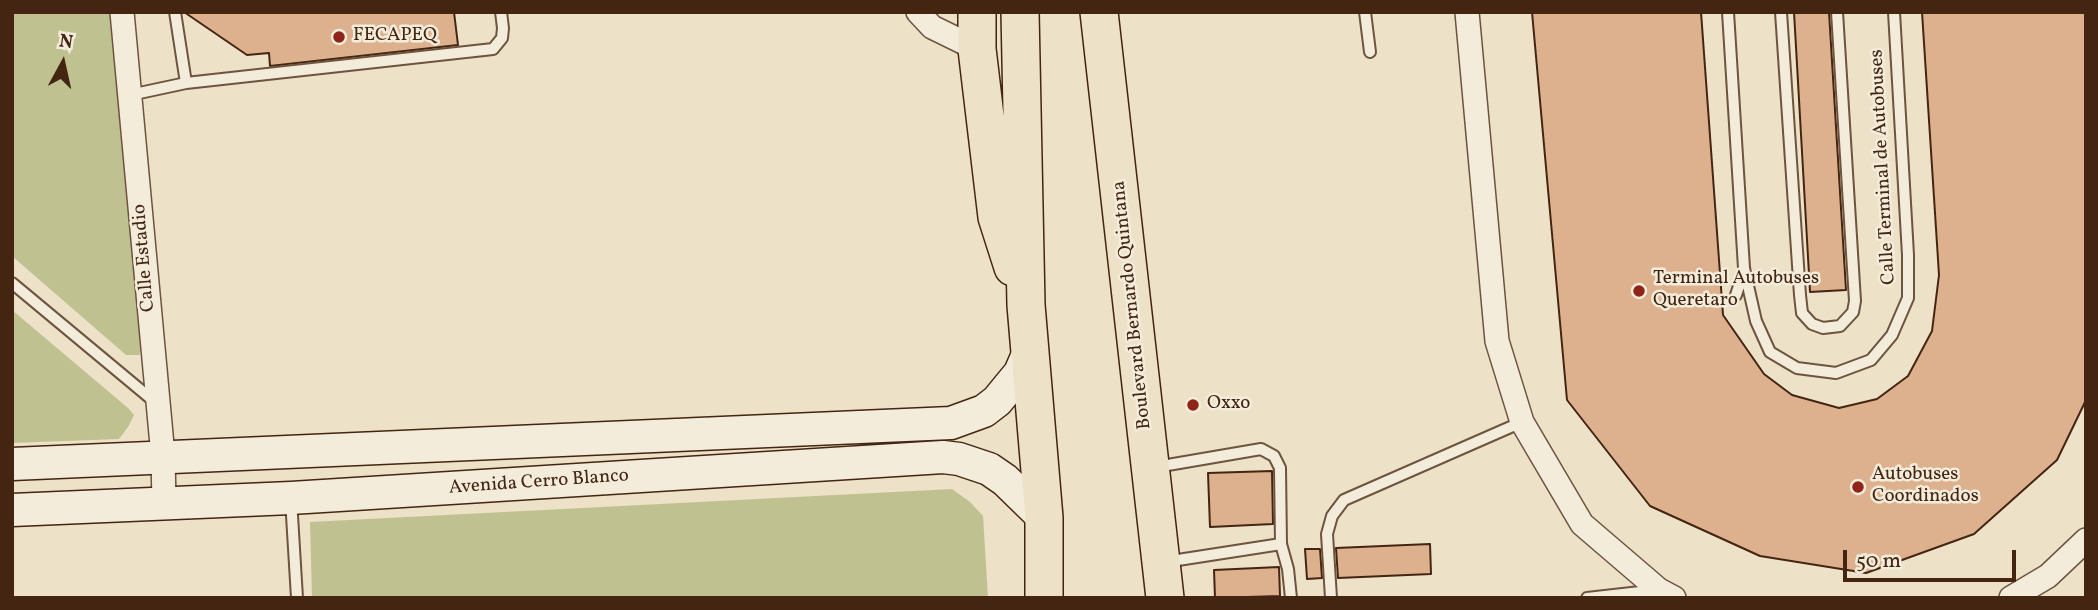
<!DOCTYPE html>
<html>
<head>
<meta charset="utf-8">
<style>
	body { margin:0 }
	#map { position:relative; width:2098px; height:610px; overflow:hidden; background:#ede1c7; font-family:Vollkorn,serif }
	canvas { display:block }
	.frame { position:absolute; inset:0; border:14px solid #442512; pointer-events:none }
	.north { position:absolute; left:28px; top:28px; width:70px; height:70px; -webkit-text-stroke:5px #f3ecdb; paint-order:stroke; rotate:8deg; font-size:19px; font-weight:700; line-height:28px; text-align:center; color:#442512 }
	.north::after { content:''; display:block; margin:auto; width:24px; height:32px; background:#442512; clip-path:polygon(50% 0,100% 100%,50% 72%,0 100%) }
	.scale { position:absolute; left:1843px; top:550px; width:173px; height:32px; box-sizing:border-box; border:4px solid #442512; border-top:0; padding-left:9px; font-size:21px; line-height:24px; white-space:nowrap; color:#442512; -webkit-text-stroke:5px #f3ecdb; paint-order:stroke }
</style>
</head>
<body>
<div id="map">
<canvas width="2098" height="610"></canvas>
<div class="frame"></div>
<div class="north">N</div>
<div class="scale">50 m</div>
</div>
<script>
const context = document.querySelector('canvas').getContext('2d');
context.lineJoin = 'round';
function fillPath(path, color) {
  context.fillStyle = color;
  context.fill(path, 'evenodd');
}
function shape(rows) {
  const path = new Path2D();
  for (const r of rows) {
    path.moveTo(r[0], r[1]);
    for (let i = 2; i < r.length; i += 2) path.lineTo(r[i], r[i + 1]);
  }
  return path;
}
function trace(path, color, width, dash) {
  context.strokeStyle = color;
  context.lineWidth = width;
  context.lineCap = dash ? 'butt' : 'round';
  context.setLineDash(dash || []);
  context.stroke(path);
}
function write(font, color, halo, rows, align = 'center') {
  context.font = font + ' Vollkorn,serif';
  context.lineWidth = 5;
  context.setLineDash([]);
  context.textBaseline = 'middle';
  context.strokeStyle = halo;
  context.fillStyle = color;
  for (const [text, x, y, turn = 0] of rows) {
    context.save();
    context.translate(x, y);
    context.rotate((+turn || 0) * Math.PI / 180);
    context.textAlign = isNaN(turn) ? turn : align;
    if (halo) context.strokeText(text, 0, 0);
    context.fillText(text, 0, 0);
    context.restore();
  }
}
fillPath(shape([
	[12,12,115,12,144,342,139,355,126,355,12,256],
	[12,310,128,408,134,415,128,427,119,439,12,443],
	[952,489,970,502,983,516,988,598,312,598,310,522]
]), '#c0c190');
const building = shape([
	[184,12,454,12,458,45,270,66,269,53,247,55,184,12],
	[1532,12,1701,12,1723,315,1764,374,1792,395,1839,408,1877,399,1908,376,1932,331,1939,275,1922,12,2086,12,2086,400,2057,460,1974,534,1866,573,1760,556,1650,506,1567,400,1532,12],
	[1794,12,1829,12,1846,290,1810,292,1794,12],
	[1272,471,1273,524,1210,527,1208,473,1272,471],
	[1430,544,1431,574,1338,578,1336,548,1430,544],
	[1305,549,1320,549,1322,578,1307,579,1305,549],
	[1279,567,1280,596,1215,598,1214,570,1279,567]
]);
fillPath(building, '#ddb18e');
trace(building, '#442512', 2);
const service = shape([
	[175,12,186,83],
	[1365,12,1370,52],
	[1728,12,1744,268,1756,321,1770,352,1797,368,1836,373,1871,360,1892,335,1908,298,1908,255,1894,12],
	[1781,12,1800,295,1802,313,1812,324,1823,328,1840,326,1853,312,1855,301,1837,12],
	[130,95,186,83,493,49,502,38,503,28,501,12],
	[12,283,155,402],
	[1736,295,1744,271],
	[1156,467,1261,449,1274,456,1280,468,1281,544],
	[291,499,297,598],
	[1165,562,1281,544,1288,569,1291,598],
	[1331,598,1327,534,1332,516,1344,500,1522,422],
	[1587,598,1658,590]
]);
const minor = shape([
	[122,12,163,456,164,504],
	[918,12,932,27,977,49],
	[1467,12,1497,341,1522,422,1582,524,1659,590,1674,598],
	[2011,598,2048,576,2086,540]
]);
const secondary = shape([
	[12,464,951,423,984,411,997,401,1020,373,1030,350],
	[12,510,291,498,943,457,959,459,989,469,1005,480,1044,518]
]);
const trunk = shape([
	[977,12,977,49,997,217,1013,267],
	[1020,12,1026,305,1044,518,1044,598],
	[1099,12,1165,598]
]);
trace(service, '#6e543f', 14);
trace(minor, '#6e543f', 26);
trace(secondary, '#442512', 35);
trace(trunk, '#442512', 40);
trace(service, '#f3ecdb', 10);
trace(minor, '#f3ecdb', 23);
trace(secondary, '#f3ecdb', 32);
trace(trunk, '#ede1c7', 37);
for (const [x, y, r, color] of [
	[339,37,7,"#8f2418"],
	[1639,291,7,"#8f2418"],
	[1193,405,7,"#8f2418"],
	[1858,487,7,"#8f2418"]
]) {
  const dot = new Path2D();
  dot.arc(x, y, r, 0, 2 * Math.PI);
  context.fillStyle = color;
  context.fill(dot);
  trace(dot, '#f3ecdb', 2.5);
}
write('19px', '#442512', '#f3ecdb', [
	["FECAPEQ",353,37],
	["Terminal Autobuses",1653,280],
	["Queretaro",1653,302],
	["Oxxo",1207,405],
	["Autobuses",1872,476],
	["Coordinados",1872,498]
], 'left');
write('19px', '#442512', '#f3ecdb', [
	["Calle Terminal de Autobuses",1884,167,-93],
	["Calle Estadio",145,258,-95],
	["Boulevard Bernardo Quintana",1133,305,-96],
	["Avenida Cerro Blanco",539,483,-4]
]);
</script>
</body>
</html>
